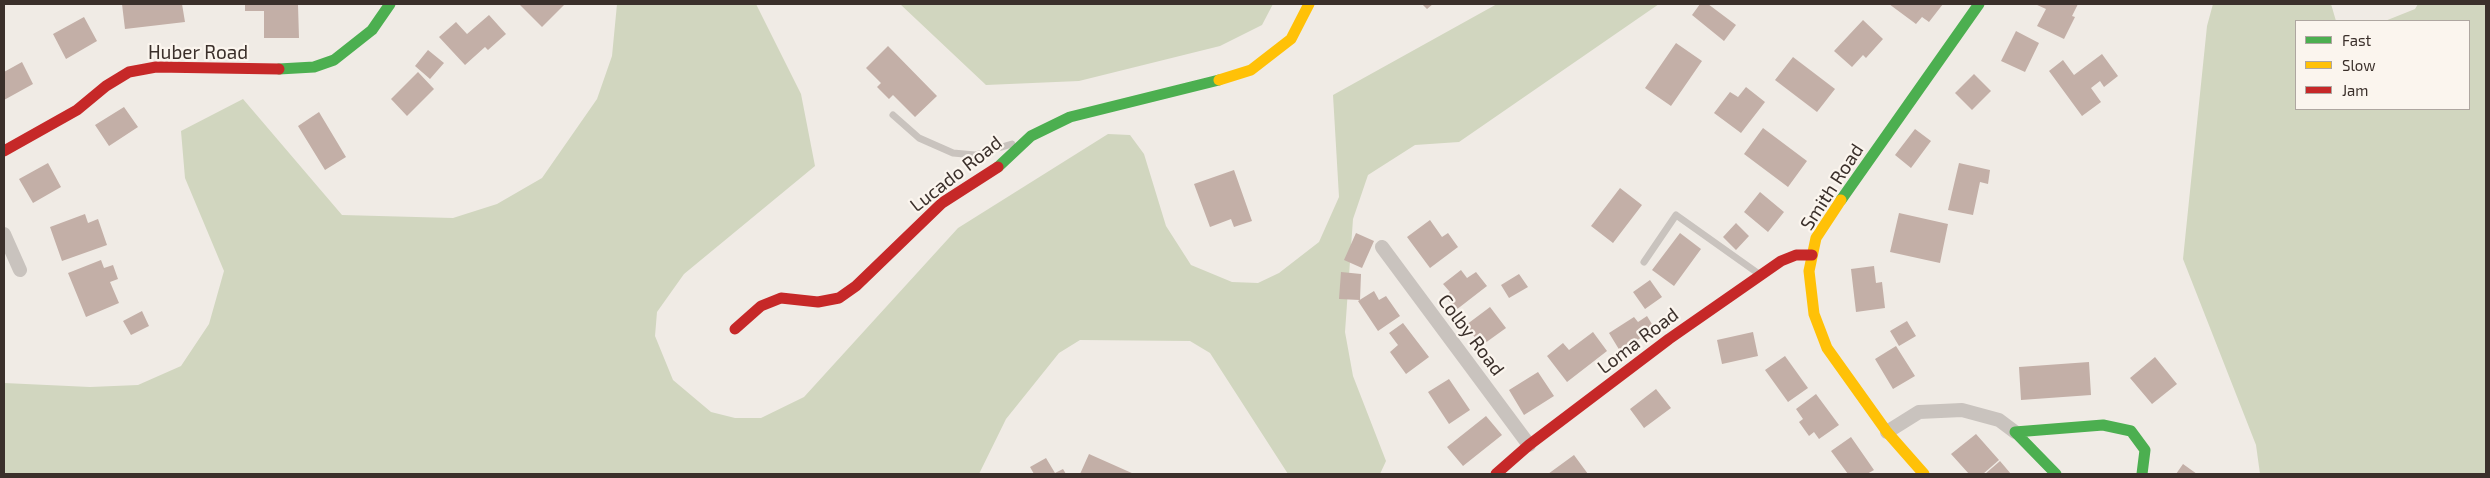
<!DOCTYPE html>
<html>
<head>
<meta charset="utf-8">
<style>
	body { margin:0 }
	#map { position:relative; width:2490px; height:478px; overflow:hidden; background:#f0ebe5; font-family:"Exo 2",sans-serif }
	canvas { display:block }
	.frame { position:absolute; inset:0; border:5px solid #3b302b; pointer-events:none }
	.legend { position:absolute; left:2295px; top:20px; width:175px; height:90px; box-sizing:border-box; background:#fbf5ee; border:1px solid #aea6a0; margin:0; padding:6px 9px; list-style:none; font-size:15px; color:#3b302b }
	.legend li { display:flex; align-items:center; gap:10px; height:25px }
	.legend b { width:25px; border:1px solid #aea6a0 }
</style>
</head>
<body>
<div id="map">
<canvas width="2490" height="478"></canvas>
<div class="frame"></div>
<ul class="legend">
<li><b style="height:6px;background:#4caf50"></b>Fast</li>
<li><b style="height:6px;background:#ffc107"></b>Slow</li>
<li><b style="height:6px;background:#c62828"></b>Jam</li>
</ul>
</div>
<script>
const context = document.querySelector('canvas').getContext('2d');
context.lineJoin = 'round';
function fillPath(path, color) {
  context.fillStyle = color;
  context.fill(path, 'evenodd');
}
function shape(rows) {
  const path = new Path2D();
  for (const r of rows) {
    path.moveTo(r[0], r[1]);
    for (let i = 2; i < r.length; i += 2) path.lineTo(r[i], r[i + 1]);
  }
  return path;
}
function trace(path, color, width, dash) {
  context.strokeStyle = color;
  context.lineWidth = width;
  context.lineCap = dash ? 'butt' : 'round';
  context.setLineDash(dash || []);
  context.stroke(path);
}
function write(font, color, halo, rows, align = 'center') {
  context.font = font + ' "Exo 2",sans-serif';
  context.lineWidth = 4.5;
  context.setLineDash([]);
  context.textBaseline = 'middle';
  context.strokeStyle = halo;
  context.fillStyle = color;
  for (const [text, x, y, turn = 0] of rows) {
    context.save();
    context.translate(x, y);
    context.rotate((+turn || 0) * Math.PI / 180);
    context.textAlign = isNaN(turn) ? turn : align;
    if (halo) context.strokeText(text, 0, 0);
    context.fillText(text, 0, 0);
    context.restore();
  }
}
fillPath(shape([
	[617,4,756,4,801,94,815,166,684,274,657,312,655,336,673,380,711,412,735,418,761,418,804,397,958,228,1108,134,1130,135,1144,154,1166,226,1191,265,1232,282,1258,283,1279,273,1319,242,1339,197,1333,95,1497,4,1659,4,1459,142,1415,145,1368,175,1353,219,1345,332,1353,376,1386,461,1380,474,1288,474,1210,353,1190,341,1080,340,1059,353,1006,419,979,474,4,474,4,383,90,387,138,385,181,366,209,324,224,271,185,178,181,131,243,99,342,215,453,218,497,204,542,178,597,99,612,56],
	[900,4,1273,4,1262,25,1220,46,1079,81,986,85],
	[2213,4,2331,4,2336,21,2296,21,2296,109,2469,109,2469,21,2385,21,2415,9,2418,4,2486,4,2486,474,2260,474,2256,445,2183,259,2207,26]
]), '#d1d6bf');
fillPath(shape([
	[122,4,182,4,185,22,125,29],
	[245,4,298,5,299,38,264,38,264,11,245,11],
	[519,4,565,4,542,27],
	[1422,4,1433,4,1427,9],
	[1700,4,1708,4,1736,25,1724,41,1692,15],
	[1889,4,1943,4,1929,22,1922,17,1916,24],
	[2035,4,2078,4,2072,16,2075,17,2064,39,2037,26,2046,9],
	[489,15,506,34,488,50,485,47,465,65,439,37,456,22,467,34],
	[84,17,97,41,66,59,53,34],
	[1863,20,1883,39,1866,58,1863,55,1852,67,1834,51],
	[2016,31,2039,43,2025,72,2001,61],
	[1676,43,1702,61,1671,106,1645,88],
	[888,46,937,96,915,117,893,95,889,99,877,87,881,83,866,68],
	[428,50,444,63,430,79,415,66],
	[2102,54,2118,76,2104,87,2100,81,2091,88,2101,102,2082,116,2049,71,2063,60,2074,75],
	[1793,57,1835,89,1817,112,1775,80],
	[22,62,33,84,4,100,4,72],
	[418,72,434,89,407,116,391,99],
	[1974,74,1991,91,1972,110,1955,93],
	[1746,87,1765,102,1741,133,1714,113,1730,92,1738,97],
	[124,107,138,127,109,146,95,125],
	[319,112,346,157,325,170,298,126],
	[1763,128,1807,161,1788,187,1744,154],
	[1915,129,1931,141,1911,168,1895,155],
	[48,163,61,187,33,203,19,179],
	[1959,163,1990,170,1988,184,1980,182,1973,215,1948,210],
	[1234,170,1252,221,1234,227,1231,219,1210,227,1194,184],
	[1620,188,1642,205,1613,243,1591,226],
	[1760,192,1784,212,1768,232,1744,212],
	[1899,213,1948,224,1940,263,1890,252],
	[85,214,88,223,98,219,107,245,62,261,50,227],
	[1430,220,1442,237,1448,233,1458,247,1430,268,1407,237],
	[1736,223,1749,236,1736,250,1723,237],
	[1356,233,1374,241,1362,268,1344,260],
	[1680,233,1701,249,1674,286,1652,270],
	[101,260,104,268,113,265,118,279,110,282,119,303,86,317,68,273],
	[1874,266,1876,283,1882,282,1885,308,1856,312,1851,269],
	[1461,270,1467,278,1476,272,1487,286,1456,310,1445,296,1450,292,1443,284],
	[1341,272,1361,274,1360,300,1339,299],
	[1519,274,1528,287,1509,298,1501,285],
	[1650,280,1662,297,1645,309,1633,292],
	[1374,291,1379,300,1386,296,1400,316,1378,331,1358,301],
	[1490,307,1506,328,1481,346,1466,325],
	[142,311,149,326,131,335,123,321],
	[1647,316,1655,329,1620,351,1609,333,1634,317,1638,322],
	[1907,321,1916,336,1899,346,1890,331],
	[1403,323,1429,357,1406,374,1390,352,1398,345,1389,333],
	[1593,332,1607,351,1567,382,1547,356,1563,343,1569,350],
	[1753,332,1758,356,1722,364,1717,340],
	[1896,346,1915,376,1893,389,1875,359],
	[1785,356,1808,388,1788,402,1765,370],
	[2155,357,2177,384,2152,404,2130,378],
	[2089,362,2091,395,2021,400,2019,367],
	[1538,372,1554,396,1524,415,1509,390],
	[1449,379,1470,410,1449,424,1428,392],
	[1656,389,1671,408,1644,428,1630,409],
	[1816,394,1839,425,1819,439,1814,432,1809,436,1799,422,1803,419,1796,409],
	[1486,416,1502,435,1463,466,1447,447],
	[1976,434,1999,460,1983,474,1969,474,1951,454],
	[1851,437,1874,470,1867,474,1848,474,1831,451],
	[1089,454,1134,474,1080,474],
	[1574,455,1588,474,1548,474],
	[1046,458,1055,473,1063,469,1066,474,1034,474,1030,467],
	[2000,461,2011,474,1985,474],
	[2183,464,2197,474,2176,474]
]), '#c3afa7');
trace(shape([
	[893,115,919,138,953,153,975,155,1012,144],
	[1644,262,1676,215,1759,274]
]), '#c9c3be', 7);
trace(shape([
	[4,234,20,270],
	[1382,247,1529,445],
	[1887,432,1919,412,1962,410,1999,420,2015,432]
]), '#c9c3be', 14);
trace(shape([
	[279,69,314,67,334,60,372,30,390,4],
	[998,167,1031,136,1070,117,1219,80],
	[1841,200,1979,4],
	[2056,474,2015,432,2103,425,2131,431,2145,450,2142,474]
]), '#4caf50', 11);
trace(shape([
	[1219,80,1251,70,1291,39,1309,4],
	[1841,200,1816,238,1809,271,1814,314,1827,348,1887,432,1924,474]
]), '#ffc107', 11);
trace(shape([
	[4,151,77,110,106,86,129,72,156,67,279,69],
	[735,329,761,306,781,298,818,302,839,298,856,286,942,203,998,167],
	[1496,474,1529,445,1669,339,1781,261,1796,255,1812,255]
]), '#c62828', 11);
write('19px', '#3b302b', '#fbf5ee', [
	["Huber Road",198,53],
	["Lucado Road",956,174,-38],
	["Smith Road",1832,187,-57],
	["Colby Road",1471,335,53],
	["Loma Road",1638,341,-37]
]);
</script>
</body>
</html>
